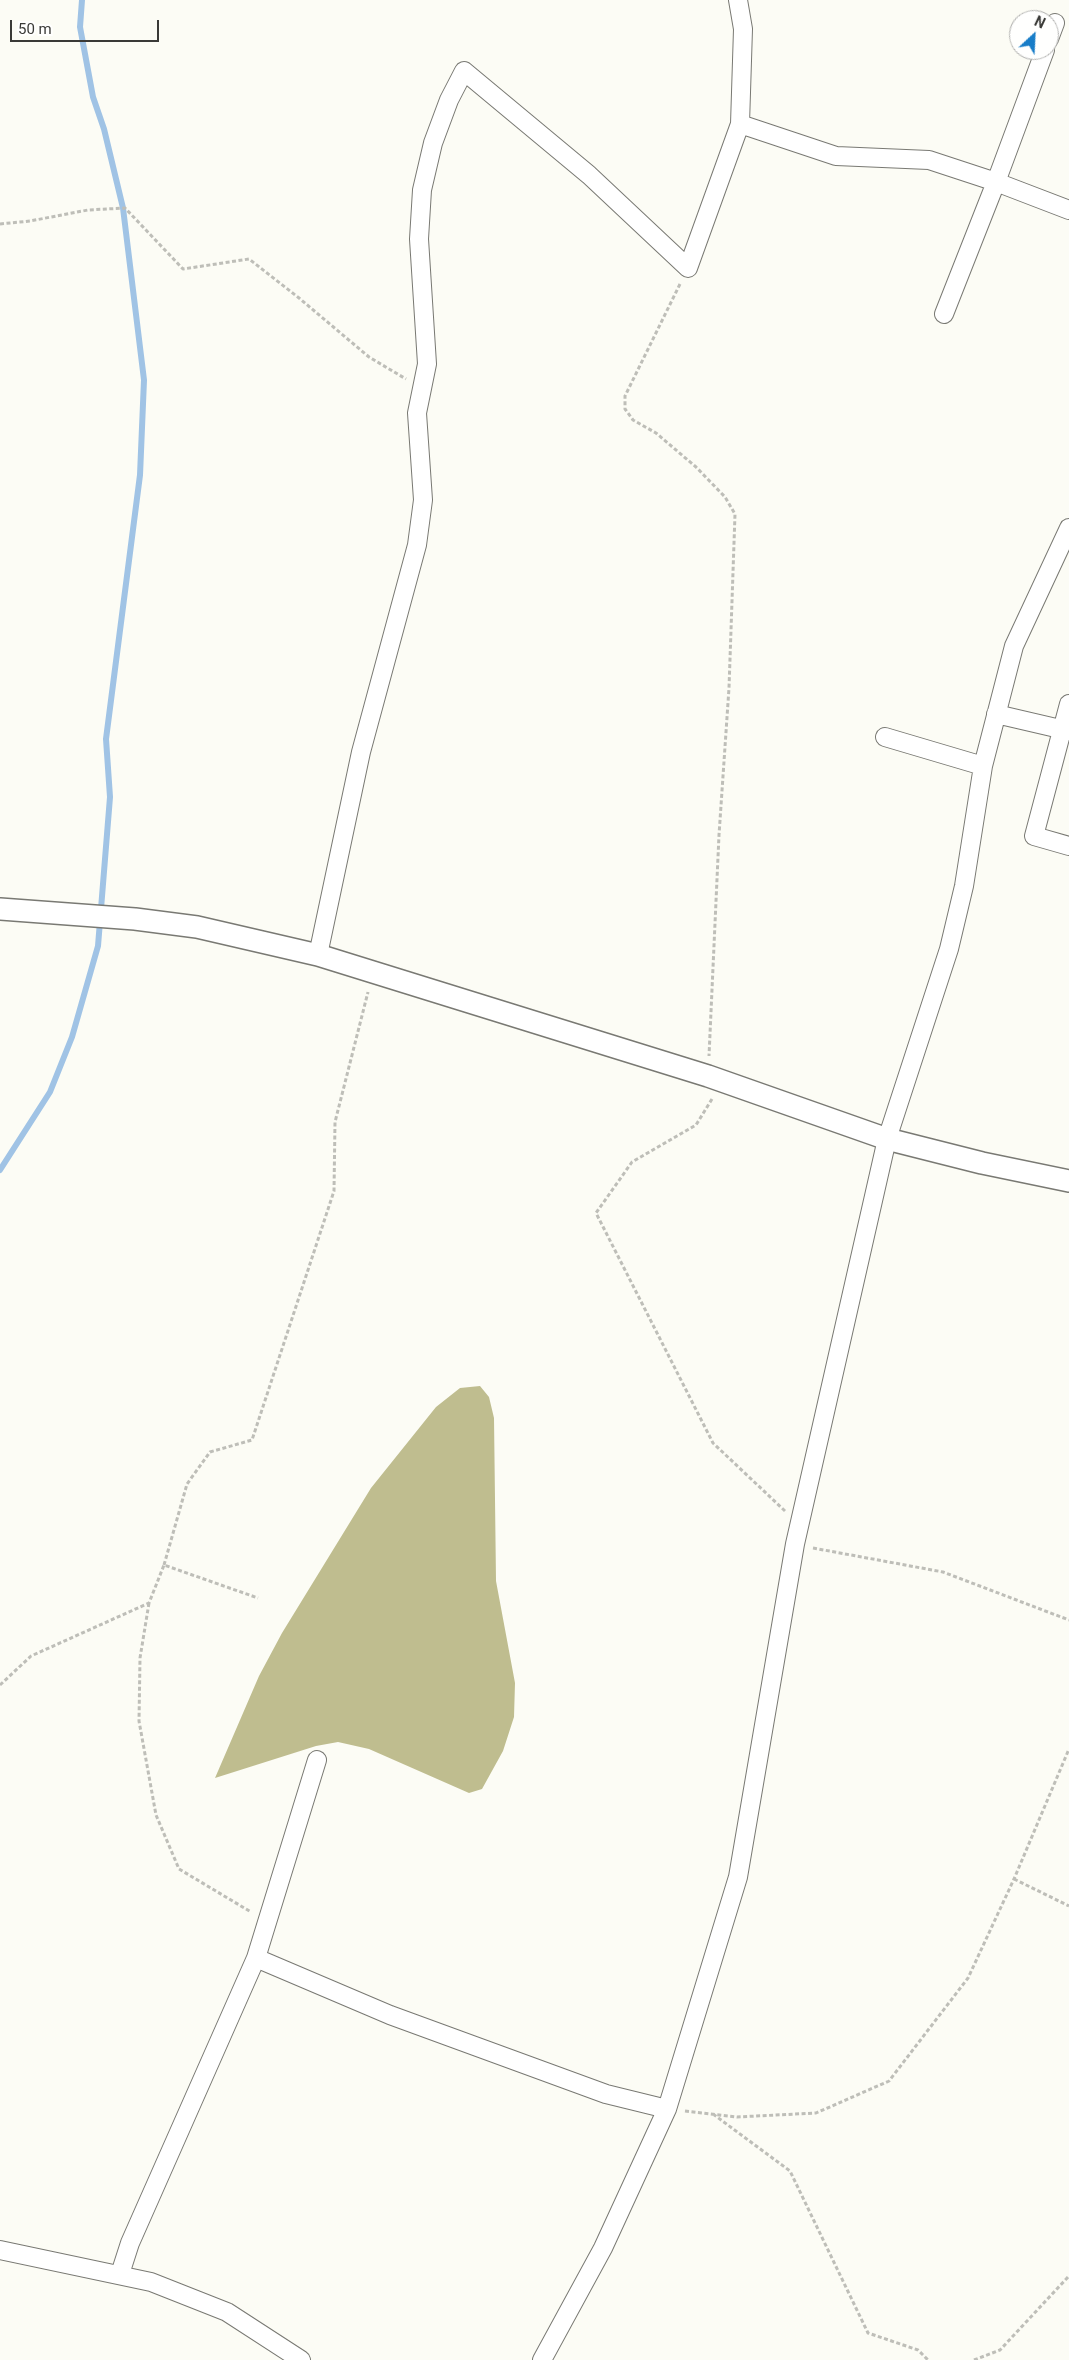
<!DOCTYPE html>
<html>
<head>
<meta charset="utf-8">
<style>
	body { margin:0 }
	#map { position:relative; width:1069px; height:2360px; overflow:hidden; background:#fcfcf5; font-family:Roboto,sans-serif }
	canvas { display:block }
	.north { position:absolute; left:1009px; top:10px; width:50px; height:50px; box-sizing:border-box; background:#fffffe; border:1px solid #b0b0ae; border-radius:50%; rotate:25deg; font-size:14px; font-weight:700; line-height:20px; text-align:center; color:#3a3a37 }
	.north::after { content:''; display:block; margin:auto; width:18px; height:22px; background:#187dc8; clip-path:polygon(50% 0,100% 100%,50% 72%,0 100%) }
	.scale { position:absolute; left:10px; top:20px; width:149px; height:22px; box-sizing:border-box; border:2px solid #3a3a37; border-top:0; padding-left:6px; font-size:15px; line-height:18px; white-space:nowrap; color:#3a3a37; -webkit-text-stroke:4px #fffffe; paint-order:stroke }
</style>
</head>
<body>
<div id="map">
<canvas width="1069" height="2360"></canvas>
<div class="north">N</div>
<div class="scale">50 m</div>
</div>
<script>
const context = document.querySelector('canvas').getContext('2d');
context.lineJoin = 'round';
function fillPath(path, color) {
  context.fillStyle = color;
  context.fill(path, 'evenodd');
}
function shape(rows) {
  const path = new Path2D();
  for (const r of rows) {
    path.moveTo(r[0], r[1]);
    for (let i = 2; i < r.length; i += 2) path.lineTo(r[i], r[i + 1]);
  }
  return path;
}
function trace(path, color, width, dash) {
  context.strokeStyle = color;
  context.lineWidth = width;
  context.lineCap = dash ? 'butt' : 'round';
  context.setLineDash(dash || []);
  context.stroke(path);
}
fillPath(shape([
	[480,1386,489,1397,494,1418,496,1581,515,1683,514,1717,503,1751,482,1789,469,1793,369,1749,338,1742,316,1746,215,1778,259,1676,282,1633,371,1488,436,1407,460,1388]
]), '#bfbd8f');
trace(shape([
	[0,1170,50,1092,72,1037,98,946,110,797,106,739,140,475,144,380,123,208,104,129,93,97,80,27,82,0]
]), '#a0c3e5', 6);
const minor = shape([
	[738,0,743,29,740,124,836,156,929,160,996,182,1045,50],
	[1049,39,1055,23],
	[944,314,996,182,1069,210],
	[1069,704,1034,836,1069,846],
	[996,714,1069,731],
	[885,737,983,766],
	[318,955,361,752,417,545,423,500,417,413,427,364,419,239,422,190,433,143,449,100,464,71,589,175,688,268,740,124],
	[256,1958,317,1760],
	[0,2250,151,2282,227,2312,301,2360],
	[120,2274,130,2243,256,1958,390,2015,606,2094,667,2109],
	[542,2360,603,2248,667,2109,738,1877,795,1544,887,1139,949,949,964,886,983,766,1014,646,1069,528]
]);
const tertiary = shape([
	[0,909,135,919,197,927,318,955,708,1076,887,1139,982,1163,1069,1181]
]);
trace(minor, '#797973', 20);
trace(tertiary, '#797973', 24);
trace(shape([
	[0,224,30,221,88,210,125,208,183,269,249,259,299,298,369,357,406,379],
	[680,284,625,396,625,409,633,420,656,433,696,467,725,497,735,514,729,688,719,835,709,1056],
	[712,1099,696,1125,632,1162,596,1213,713,1443,785,1511],
	[813,1548,943,1572,1069,1620],
	[164,1565,187,1484,210,1452,252,1440,334,1191,335,1122,368,992],
	[149,1603,140,1658,139,1721,156,1815,179,1869,251,1912],
	[0,1685,31,1656,149,1603,164,1565,258,1598],
	[1014,1879,1069,1906],
	[685,2111,737,2117,816,2113,889,2081,968,1978,1014,1879,1069,1749],
	[713,2114,790,2171,868,2333,918,2350,928,2360],
	[974,2360,1000,2350,1069,2276]
]), '#bebeb8', 3, [4, 2.5]);
trace(minor, '#fff', 18);
trace(tertiary, '#fff', 21);
</script>
</body>
</html>
